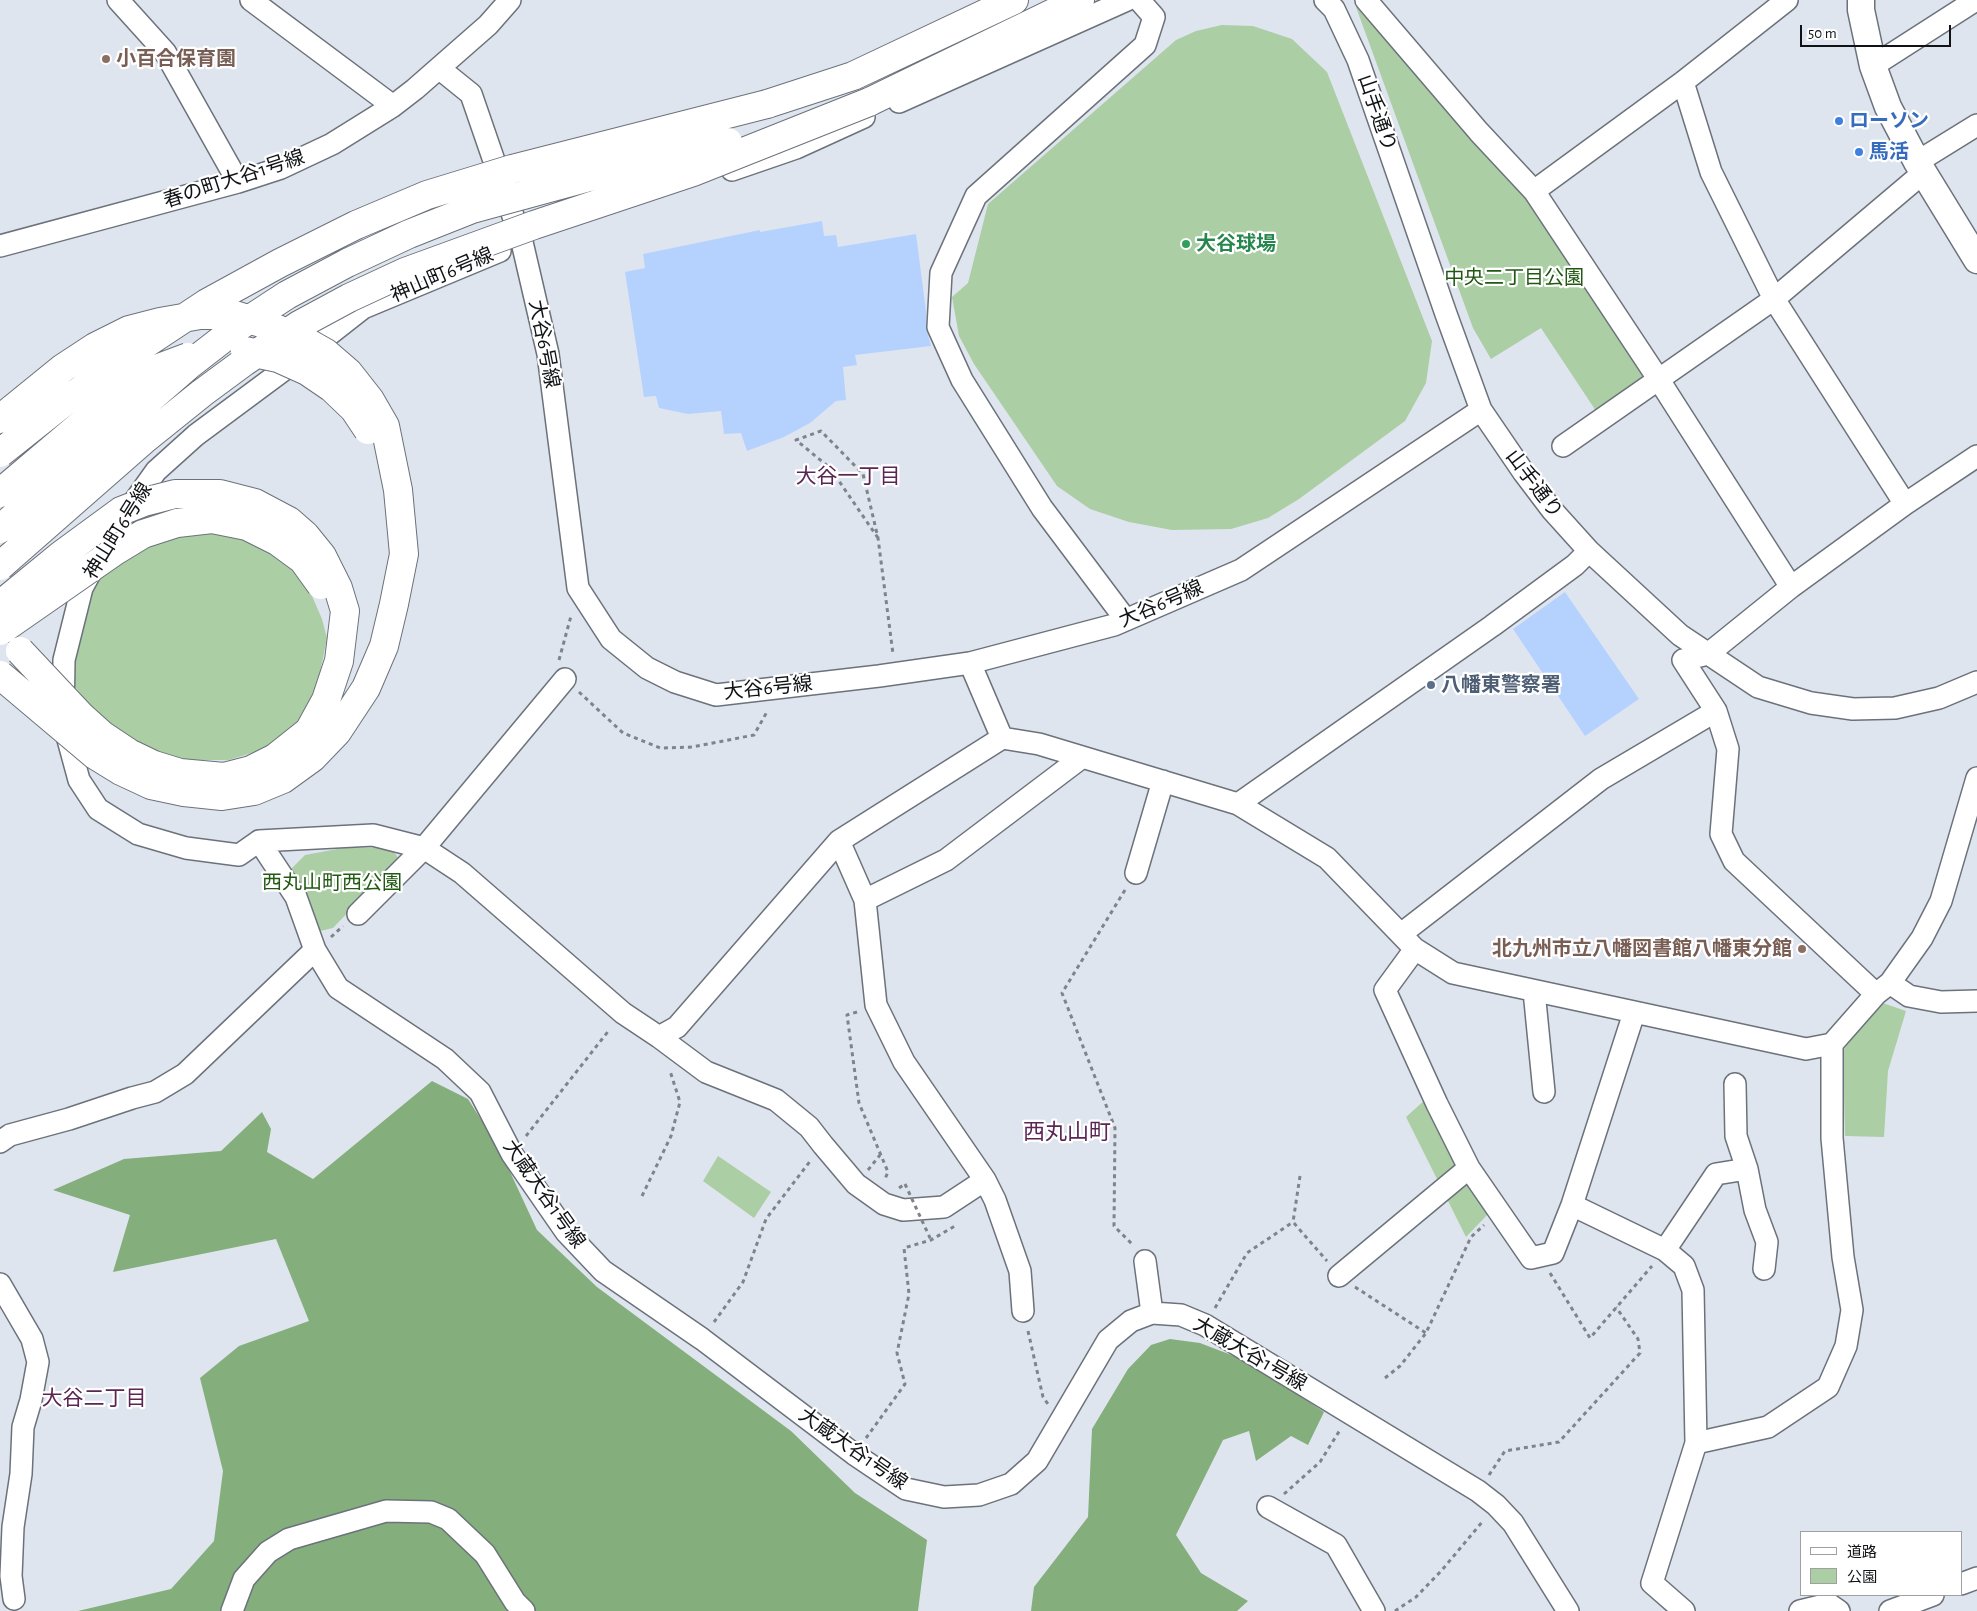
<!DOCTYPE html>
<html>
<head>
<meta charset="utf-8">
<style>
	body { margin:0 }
	#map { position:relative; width:1977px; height:1611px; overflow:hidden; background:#dfe5ef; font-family:"Alegreya Sans","Noto Sans JP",sans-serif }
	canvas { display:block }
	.legend { position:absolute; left:1800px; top:1531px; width:162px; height:65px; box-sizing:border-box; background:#fff; border:1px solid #9fa0a1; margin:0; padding:6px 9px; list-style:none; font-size:15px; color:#101215 }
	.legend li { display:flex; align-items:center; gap:10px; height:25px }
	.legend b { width:25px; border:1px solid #9fa0a1 }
	.scale { position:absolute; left:1800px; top:25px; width:151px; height:22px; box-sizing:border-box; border:2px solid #101215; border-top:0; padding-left:6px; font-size:15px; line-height:18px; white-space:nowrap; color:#101215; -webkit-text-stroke:4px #fff; paint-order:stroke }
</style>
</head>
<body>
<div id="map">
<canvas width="1977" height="1611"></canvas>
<ul class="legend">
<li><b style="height:6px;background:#fff"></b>道路</li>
<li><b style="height:14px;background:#abcea4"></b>公園</li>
</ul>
<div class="scale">50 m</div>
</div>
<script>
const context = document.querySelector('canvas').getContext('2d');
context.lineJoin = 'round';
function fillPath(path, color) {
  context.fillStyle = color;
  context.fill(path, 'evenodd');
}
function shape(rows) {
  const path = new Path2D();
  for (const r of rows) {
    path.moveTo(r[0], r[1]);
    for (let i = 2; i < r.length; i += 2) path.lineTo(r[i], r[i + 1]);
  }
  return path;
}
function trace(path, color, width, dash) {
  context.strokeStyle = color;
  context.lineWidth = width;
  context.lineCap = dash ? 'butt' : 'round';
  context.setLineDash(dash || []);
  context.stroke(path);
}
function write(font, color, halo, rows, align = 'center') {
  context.font = font + ' "Alegreya Sans","Noto Sans JP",sans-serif';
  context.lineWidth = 4.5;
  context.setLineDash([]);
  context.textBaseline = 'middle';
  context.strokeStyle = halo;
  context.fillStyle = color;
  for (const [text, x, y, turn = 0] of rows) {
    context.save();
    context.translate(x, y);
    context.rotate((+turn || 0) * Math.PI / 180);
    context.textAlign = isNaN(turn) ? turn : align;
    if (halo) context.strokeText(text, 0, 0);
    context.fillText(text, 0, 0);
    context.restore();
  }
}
fillPath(shape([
	[1356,7,1526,195,1645,378,1596,411,1541,328,1491,359,1473,328],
	[1222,25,1253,26,1292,39,1327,72,1432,341,1426,383,1405,421,1299,499,1268,518,1231,529,1172,530,1129,522,1090,509,1057,486,974,364,959,336,952,297,968,283,988,204,1176,40,1196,31],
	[205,532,236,535,274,550,305,580,322,619,327,638,317,688,301,720,271,747,229,760,182,760,133,744,101,722,71,681,73,645,93,578,137,549,175,536],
	[348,847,391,848,399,859,333,928,320,931,291,869,305,855],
	[1877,1001,1906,1011,1888,1071,1884,1137,1845,1136,1843,1051],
	[1426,1099,1491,1211,1466,1237,1406,1117],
	[718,1156,771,1192,754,1218,703,1181]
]), '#abcea4');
fillPath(shape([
	[432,1081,468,1099,499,1148,537,1230,597,1287,791,1431,855,1493,927,1540,918,1611,78,1611,171,1589,214,1541,223,1471,200,1378,239,1346,309,1321,276,1239,113,1272,130,1215,53,1190,124,1159,221,1151,262,1112,271,1129,267,1152,313,1179],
	[1170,1339,1200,1343,1247,1361,1324,1412,1308,1445,1291,1436,1256,1461,1249,1431,1223,1440,1176,1535,1201,1573,1248,1601,1237,1611,1031,1611,1034,1587,1088,1517,1092,1429,1128,1369,1151,1345]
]), '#84ae7b');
fillPath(shape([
	[822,221,824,236,836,235,838,247,916,234,926,311,926,327,931,346,855,355,857,365,843,367,846,400,836,401,810,423,784,437,747,451,741,433,724,434,721,411,688,414,659,408,656,396,644,397,625,272,645,268,643,254,760,230,760,232],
	[1565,592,1639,699,1585,736,1513,629]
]), '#b5d2fe');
const minor = shape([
	[118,0,165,52,238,182],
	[251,0,393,106],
	[1325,0,1334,9,1358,60,1446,314,1481,410,1524,473,1552,510,1589,551,1680,635,1758,687,1811,703,1853,709,1895,708,1939,698,1977,682],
	[1366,0,1479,132,1534,191,1659,380,1791,587],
	[1873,66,1976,0],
	[440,69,471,94,522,242,548,354,578,588,611,639,647,668,675,682,716,695,879,676,970,663,1114,625,1241,570,1481,410],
	[1683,82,1711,172,1774,299,1905,504],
	[899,102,1127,0],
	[1917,162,1977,125],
	[732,170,796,148,864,117],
	[1534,191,1683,82,1787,0],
	[0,246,238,182,281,168,332,144,393,106,415,89,488,25,510,0],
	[500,251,363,308,289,366,196,435,156,471,114,530,82,588,64,660,63,721,79,780,98,809,138,834,186,848,239,855,259,841,296,897,315,950,338,988,445,1059,480,1092,512,1154,566,1232,603,1271,702,1339,854,1454,906,1489,944,1497,979,1495,1011,1484,1037,1461,1108,1340,1131,1321,1152,1313,1181,1315,1205,1325,1478,1491,1496,1505,1513,1523,1568,1611],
	[1563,446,1774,299,1923,173],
	[1126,620,1042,508,962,380,938,327,941,273,976,196,1145,45,1154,17,1139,0],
	[970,663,1002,738],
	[1716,711,1728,749,1721,834,1734,861,1876,994],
	[1238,804,1492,626,1575,565,1589,551],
	[259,841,373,835,424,848,462,873,623,1013,659,1037,677,1027,839,841,1002,738,1039,744,1238,804,1327,858,1415,949,1453,973,1806,1049,1832,1044,1876,994,1890,983,1922,938,1941,901,1977,778],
	[839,841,865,900,876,1005,904,1062,985,1180,995,1200,1020,1271,1023,1311],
	[1136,873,1163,781],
	[865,900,946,860,1081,758],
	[358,914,424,848,565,679],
	[1401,934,1601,779,1716,711,1683,660,1708,654,1791,587,1905,504,1977,456],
	[1415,949,1385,990,1437,1104,1469,1168,1531,1258,1553,1253,1572,1205,1634,1013],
	[1890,983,1909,996,1941,1002,1977,1001],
	[1534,991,1544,1092],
	[659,1037,706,1072,776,1100,809,1127,823,1145,856,1184,884,1204,903,1210,944,1207,985,1180],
	[0,1142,10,1135,69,1119,132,1098,155,1092,185,1074,315,950],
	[1747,1169,1755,1210,1767,1242,1764,1269],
	[1572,1205,1665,1250,1684,1266,1693,1290,1696,1443,1652,1583,1684,1611],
	[1665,1250,1716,1174,1747,1169,1736,1136,1735,1084],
	[1145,1261,1152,1313],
	[1339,1276,1469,1168],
	[0,1284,32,1339,38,1362,31,1400,23,1427,21,1474,13,1527,11,1576,14,1599],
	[1696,1443,1768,1427,1828,1387,1846,1346,1852,1310,1843,1257,1832,1138,1832,1044],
	[1268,1507,1336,1545,1374,1611],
	[1961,1584,1977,1578],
	[232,1611,244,1579,268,1552,289,1539,386,1511,431,1512,448,1519,485,1554,515,1602,524,1611],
	[1800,1611,1829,1604,1839,1611],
	[1890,1611,1933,1595]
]);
const major = shape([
	[1861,0,1861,10,1873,66,1888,107,1917,162,1977,260]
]);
const highway = shape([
	[869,102,1080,0],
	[767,104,853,76,1014,0]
]);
trace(minor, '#6c727b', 24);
trace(major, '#6c727b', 29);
trace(highway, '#6c727b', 30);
trace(shape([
	[878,538,830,468,796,440,821,431,863,474,878,538,893,654],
	[559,660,571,616],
	[579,692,623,733,660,748,692,747,754,735,768,710],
	[1125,890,1062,993,1115,1128,1114,1226,1134,1246],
	[331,937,343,926],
	[857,1012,847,1015,859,1103,888,1172,884,1181],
	[526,1136,610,1029],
	[868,1170,880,1155],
	[1300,1176,1293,1222,1327,1261],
	[899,1188,905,1184],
	[642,1196,671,1136,680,1102,670,1071],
	[1550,1273,1590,1338,1652,1266],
	[1355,1287,1426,1333],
	[1215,1308,1247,1253,1293,1222],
	[714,1322,743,1282,766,1219,811,1160],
	[1028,1331,1043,1397,1048,1404],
	[1385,1378,1400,1366,1426,1333,1471,1237,1484,1225],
	[866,1438,905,1384,897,1353,909,1294,904,1248,931,1240,955,1226],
	[1489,1475,1505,1451,1559,1442,1640,1353,1638,1339,1616,1307],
	[1284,1494,1320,1462,1340,1430],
	[1395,1611,1416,1597,1442,1570,1483,1521]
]), '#7f838a', 3, [4, 4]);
trace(minor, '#fff', 21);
trace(major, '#fff', 26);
trace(highway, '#fff', 28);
const highwayBridge = shape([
	[245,351,278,358,307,371,332,388,354,409,368,430],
	[0,419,63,368,95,347,129,330,160,322,200,315,235,315,267,325,296,336,326,353,348,372,370,400,385,426,398,490,404,554,394,604,384,646,366,688,337,732,312,758,283,779,254,791,222,796,184,792,151,785,121,771,95,755,0,675],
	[0,453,63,403,133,352,207,303,280,263,356,225,427,195,512,169,767,104],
	[0,493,129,384,156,369,188,357],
	[0,529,189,365,238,327,287,295,347,263,409,234,472,209,604,173,728,142],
	[0,566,146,438,202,393,244,362,299,325,349,298,405,272,534,225,693,172,869,102],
	[0,605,61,555,121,511,144,502,175,494,220,494,255,503,289,521,305,535,322,556,338,588,345,611,339,661,326,700,309,731,275,758,251,770,224,777,180,773,154,765,129,753,102,735,82,717,20,651],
	[0,631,115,551,143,534,177,523,212,519,247,526,277,541,303,560,321,585]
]);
trace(highwayBridge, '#6c727b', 30, []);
trace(shape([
	[905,1184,931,1240]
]), '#7f838a', 3, [4, 4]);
trace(highwayBridge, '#fff', 28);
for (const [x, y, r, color] of [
	[106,59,5,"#8d6e63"],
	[1839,121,5,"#3f7fe0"],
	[1859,152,5,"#3f7fe0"],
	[1186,244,5,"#2e9e5b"],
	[1431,685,5,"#5c6f8a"],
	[1802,949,5,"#8d6e63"]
]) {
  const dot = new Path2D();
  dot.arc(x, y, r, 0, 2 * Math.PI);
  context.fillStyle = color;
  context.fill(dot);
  trace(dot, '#fff', 2);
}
write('bold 20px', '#785e54', '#fff', [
	["小百合保育園",116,59],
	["北九州市立八幡図書館八幡東分館",1792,949,"right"]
], 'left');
write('20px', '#101215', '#fff', [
	["山手通り",1377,113,71],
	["春の町大谷1号線",234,179,-18],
	["神山町6号線",442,275,-23],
	["大谷6号線",544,344,79],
	["山手通り",1534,484,53],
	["神山町6号線",118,531,-58],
	["大谷6号線",1161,604,-23],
	["大谷6号線",768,688,-6],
	["大蔵大谷1号線",544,1194,55],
	["大蔵大谷1号線",1250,1354,30],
	["大蔵大谷1号線",853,1449,35]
]);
write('bold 20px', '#366cbe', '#fff', [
	["ローソン",1849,121],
	["馬活",1869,152]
], 'left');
write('bold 20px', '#27864d', '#fff', [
	["大谷球場",1196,244]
], 'left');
write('20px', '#215812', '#fff', [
	["中央二丁目公園",1514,278],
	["西丸山町西公園",332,883]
]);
write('bold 20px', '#4e5e75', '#fff', [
	["八幡東警察署",1441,685]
], 'left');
write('21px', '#5b2654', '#fff', [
	["大谷一丁目",848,477],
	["大谷二丁目",94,1399]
]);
write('22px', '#5b2654', '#fff', [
	["西丸山町",1067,1132]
]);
</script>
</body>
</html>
